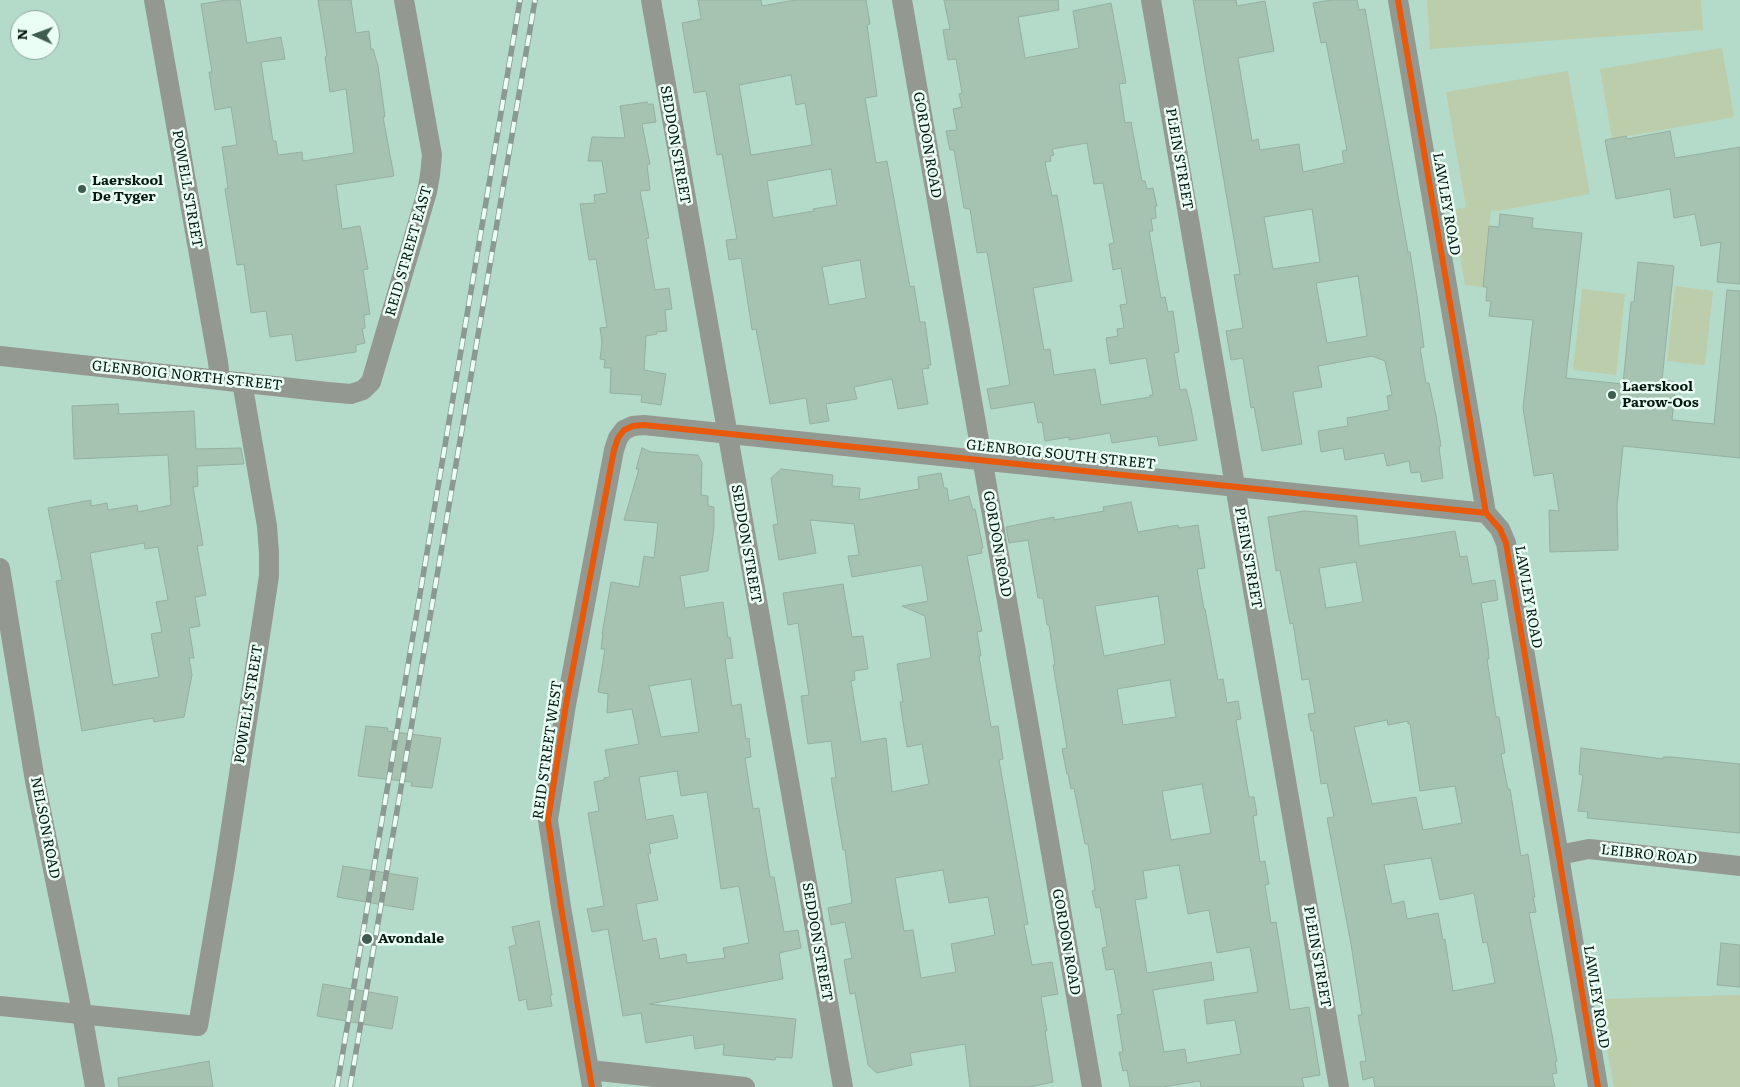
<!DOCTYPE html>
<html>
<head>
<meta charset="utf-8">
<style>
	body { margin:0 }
	#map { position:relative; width:1740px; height:1087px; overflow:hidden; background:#b4daca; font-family:Literata,serif }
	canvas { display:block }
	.north { position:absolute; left:10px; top:10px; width:50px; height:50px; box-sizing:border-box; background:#eafef5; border:1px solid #8ca299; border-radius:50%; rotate:272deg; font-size:14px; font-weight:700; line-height:20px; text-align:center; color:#00180f }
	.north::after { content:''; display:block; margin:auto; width:18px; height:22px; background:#3f5c50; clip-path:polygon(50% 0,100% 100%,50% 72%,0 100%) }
</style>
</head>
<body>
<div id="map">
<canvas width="1740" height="1087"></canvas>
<div class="north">N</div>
</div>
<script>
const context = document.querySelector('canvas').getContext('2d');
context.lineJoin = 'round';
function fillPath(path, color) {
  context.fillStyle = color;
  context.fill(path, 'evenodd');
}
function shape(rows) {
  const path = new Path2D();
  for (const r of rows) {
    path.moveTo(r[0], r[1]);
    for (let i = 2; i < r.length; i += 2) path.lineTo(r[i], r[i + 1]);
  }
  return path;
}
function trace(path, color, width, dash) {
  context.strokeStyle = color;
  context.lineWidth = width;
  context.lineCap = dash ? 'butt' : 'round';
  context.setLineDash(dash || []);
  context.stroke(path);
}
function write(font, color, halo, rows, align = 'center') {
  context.font = font + ' Literata,serif';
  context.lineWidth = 5;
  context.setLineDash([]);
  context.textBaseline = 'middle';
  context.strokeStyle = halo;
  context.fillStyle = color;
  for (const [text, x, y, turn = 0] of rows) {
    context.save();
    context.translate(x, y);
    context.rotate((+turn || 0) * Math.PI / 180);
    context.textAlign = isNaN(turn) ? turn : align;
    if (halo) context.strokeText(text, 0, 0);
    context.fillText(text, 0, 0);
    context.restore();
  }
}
fillPath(shape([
	[1427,0,1701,0,1703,30,1430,49],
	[1722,48,1734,117,1612,139,1600,69],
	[1568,71,1590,194,1498,211,1491,210,1483,287,1465,285,1452,210,1466,207,1446,92],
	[1675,286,1713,291,1705,365,1667,361],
	[1582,289,1625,294,1616,375,1573,370],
	[1740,995,1740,1087,1614,1087,1598,999]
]), '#bccdab');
const building = shape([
	[226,0,240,0,247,43,281,37,285,59,261,62,273,141,276,141,278,155,302,152,303,161,354,153,346,89,330,92,325,57,327,56,318,0,351,0,356,33,369,31,371,49,373,49,378,66,385,117,383,117,394,176,336,185,342,229,360,226,368,269,363,270,370,314,364,315,365,328,362,329,365,343,356,345,356,352,296,361,292,334,270,337,266,311,251,313,244,264,237,265,225,189,228,188,222,147,237,145,231,107,215,110,209,72,212,72,201,4,226,0],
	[698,0,761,0,762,6,795,0,866,0,870,24,867,25,877,96,865,98,876,163,887,161,910,287,914,286,920,322,925,322,931,365,928,365,929,368,922,369,928,404,898,409,892,379,854,387,857,399,826,404,829,421,810,424,806,398,770,404,756,329,752,330,741,258,729,260,726,240,737,239,722,154,717,155,706,91,694,93,682,23,701,19,698,0],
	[791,75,796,105,805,103,812,145,751,155,739,85,791,75],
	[831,169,837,205,813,209,814,211,773,218,767,181,831,169],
	[860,260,866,298,829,305,822,267,860,260],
	[944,0,1058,0,1059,10,1018,17,1025,58,1079,48,1073,11,1111,3,1126,83,1119,84,1125,123,1131,122,1142,181,1145,181,1147,189,1153,188,1157,206,1155,206,1156,218,1151,219,1153,231,1149,231,1161,298,1165,297,1168,312,1173,311,1179,352,1174,353,1180,390,1186,389,1191,408,1197,440,1159,446,1157,436,1112,443,1110,433,1069,440,1069,437,1045,441,1042,422,1038,423,1034,402,991,409,987,389,1010,385,987,252,977,253,970,209,964,208,954,150,950,150,946,131,957,130,953,109,962,107,959,94,962,93,956,59,948,60,943,30,950,29,944,0],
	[1087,143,1094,184,1103,183,1114,243,1109,244,1113,270,1121,268,1127,304,1120,305,1124,328,1117,329,1118,336,1106,338,1110,364,1146,358,1153,395,1150,395,1150,397,1101,405,1095,369,1054,375,1050,349,1044,350,1033,288,1072,281,1057,195,1052,196,1045,162,1051,161,1050,156,1054,155,1052,149,1087,143],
	[1193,0,1236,0,1237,6,1265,1,1274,51,1238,58,1252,141,1258,139,1260,150,1299,144,1303,172,1344,163,1342,151,1347,150,1326,42,1321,43,1313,3,1331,0,1357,0,1359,10,1365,9,1408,252,1410,252,1417,296,1424,347,1420,348,1426,383,1429,383,1436,416,1441,446,1439,447,1443,478,1422,482,1420,472,1411,473,1409,461,1387,466,1384,453,1345,460,1343,448,1321,452,1318,431,1348,426,1347,418,1389,410,1387,396,1392,395,1385,361,1372,356,1318,366,1322,387,1293,392,1302,444,1262,451,1254,407,1251,408,1243,358,1231,360,1226,331,1243,328,1234,275,1240,274,1193,0],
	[1312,209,1320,262,1273,269,1264,217,1312,209],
	[1358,276,1367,336,1327,343,1316,283,1358,276],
	[647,102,648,104,653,104,656,122,642,124,650,164,647,165,650,190,640,191,649,238,646,239,655,290,669,288,672,309,665,310,667,331,656,332,657,334,646,336,644,370,666,374,661,405,641,402,642,395,610,393,611,368,604,368,605,360,600,359,602,343,600,328,607,327,596,259,589,260,580,204,595,203,594,195,607,193,602,161,588,161,592,137,625,138,620,106,647,102],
	[1670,131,1675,158,1740,147,1740,284,1717,282,1721,242,1701,246,1695,214,1674,218,1670,189,1616,199,1605,140,1626,136,1627,139,1670,131],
	[1500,214,1533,218,1532,228,1582,233,1566,378,1623,384,1631,302,1634,302,1638,262,1674,266,1662,380,1676,382,1672,420,1714,424,1727,290,1740,291,1740,458,1623,446,1617,506,1618,550,1550,552,1549,510,1559,511,1553,473,1534,476,1523,408,1533,320,1489,316,1491,301,1486,301,1487,287,1483,287,1489,226,1499,227,1500,214],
	[118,404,119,414,194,411,196,449,241,448,244,464,197,466,198,486,193,487,203,545,197,546,206,595,195,597,200,626,189,628,194,658,189,658,192,675,184,717,154,722,153,718,82,731,56,581,62,580,48,508,91,500,91,506,107,503,108,510,137,505,138,512,171,505,168,455,74,459,72,406,118,404],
	[144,543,145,549,158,547,168,600,156,602,162,632,151,634,159,677,113,685,90,553,144,543],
	[642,448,651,452,698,455,702,463,701,495,708,496,708,506,714,507,714,528,708,571,680,576,685,608,723,602,728,638,730,637,733,658,725,659,732,706,741,704,746,739,749,738,751,757,745,758,753,809,759,808,770,877,774,877,784,932,798,930,801,948,779,953,783,979,649,1004,796,1019,792,1058,776,1057,775,1060,723,1055,724,1044,695,1049,693,1035,646,1043,641,1013,623,1016,608,929,592,932,587,909,604,906,588,813,599,811,594,782,604,780,604,778,610,777,605,750,639,744,632,709,607,713,608,694,598,692,605,649,601,649,603,634,602,634,611,582,639,587,644,556,654,558,658,523,624,520,639,469,636,469,642,448],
	[691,679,699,732,661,737,649,686,691,679],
	[677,771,681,796,707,792,721,889,739,886,749,943,723,948,725,958,687,963,686,954,660,959,656,938,643,941,636,904,658,900,648,854,651,853,649,844,678,838,673,815,646,820,639,777,677,771],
	[781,469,833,475,832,486,860,488,859,500,919,489,918,477,941,473,944,488,947,488,949,501,969,496,973,510,975,509,983,548,981,548,982,553,967,556,982,631,977,632,981,656,979,656,991,727,998,726,1003,759,999,760,1028,924,1024,925,1032,965,1052,962,1058,994,1041,997,1047,1031,1045,1031,1053,1082,1030,1087,970,1087,965,1044,910,1053,912,1065,877,1073,868,1065,855,993,850,994,844,960,852,958,845,922,831,925,828,908,852,903,845,850,843,850,831,778,836,778,831,741,808,744,801,696,809,695,798,623,788,625,783,593,843,584,852,637,863,636,868,669,854,671,855,680,851,681,861,742,886,738,892,792,929,784,922,744,907,747,900,702,903,702,897,664,931,658,925,616,902,606,928,601,922,565,852,577,848,556,859,555,854,524,810,520,816,553,779,560,773,525,778,524,771,478,781,469],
	[943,870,949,903,988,897,995,935,951,944,956,972,921,978,913,930,904,931,895,878,943,870],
	[1131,502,1138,532,1178,525,1179,528,1198,525,1205,568,1197,569,1204,609,1205,609,1218,680,1223,679,1227,703,1238,701,1241,719,1236,720,1249,797,1254,797,1257,815,1253,816,1260,862,1265,861,1269,884,1265,885,1271,923,1276,922,1290,1010,1309,1007,1320,1075,1302,1078,1304,1087,1201,1087,1200,1081,1162,1087,1130,1087,1127,1070,1123,1071,1119,1052,1123,1052,1117,1015,1122,1014,1114,969,1106,970,1102,948,1107,947,1100,907,1096,908,1092,891,1095,890,1088,844,1085,844,1074,788,1071,789,1068,774,1067,774,1062,749,1067,748,1053,665,1055,665,1049,625,1047,625,1043,598,1038,598,1028,540,1009,543,1006,527,1054,517,1054,520,1104,511,1103,507,1131,502],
	[1158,596,1165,644,1104,656,1095,606,1158,596],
	[1170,680,1176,717,1123,725,1117,689,1170,680],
	[1202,784,1211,833,1171,840,1162,791,1202,784],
	[1179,865,1188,914,1209,910,1217,953,1250,947,1258,992,1204,1000,1207,1024,1235,1020,1241,1054,1187,1063,1185,1049,1164,1052,1153,990,1214,980,1211,962,1147,973,1135,900,1147,898,1143,871,1179,865],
	[1304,511,1357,516,1359,546,1455,531,1460,557,1467,556,1472,584,1495,580,1498,600,1481,603,1488,647,1489,659,1487,659,1496,717,1499,717,1505,753,1501,754,1508,789,1510,789,1521,856,1528,854,1535,897,1533,897,1536,912,1529,913,1557,1061,1555,1062,1557,1073,1552,1074,1555,1087,1375,1087,1373,1077,1363,1080,1360,1062,1366,1061,1358,1015,1362,1015,1351,944,1327,818,1334,817,1327,783,1321,784,1313,731,1311,731,1308,714,1315,713,1309,679,1302,680,1293,623,1290,624,1280,570,1276,571,1268,517,1304,511],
	[1356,562,1363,602,1326,608,1319,568,1356,562],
	[1387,720,1388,725,1408,721,1408,724,1410,724,1420,791,1455,786,1462,823,1423,830,1416,797,1372,804,1354,727,1387,720],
	[1431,858,1440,900,1474,893,1483,943,1487,942,1495,983,1453,991,1445,939,1443,940,1438,913,1407,919,1404,901,1392,904,1384,865,1431,858],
	[366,726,388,728,387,731,441,738,432,788,411,786,412,782,358,776,366,726],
	[1581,748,1663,759,1663,757,1672,757,1740,764,1740,833,1587,818,1588,812,1578,811,1583,775,1579,774,1581,748],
	[343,866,418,878,413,910,337,897,343,866],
	[539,921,552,995,550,996,552,1006,528,1010,526,999,519,1001,509,947,516,945,512,927,539,921],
	[1721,943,1740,945,1740,987,1717,985,1721,943],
	[323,984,398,997,392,1029,317,1016,323,984],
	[209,1061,213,1087,119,1087,118,1078,209,1061]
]);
fillPath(building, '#a6c2b1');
trace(building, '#95afa0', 1);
trace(shape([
	[154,0,218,362,220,379],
	[651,0,843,1087],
	[902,0,1092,1087],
	[1151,0,1339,1087],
	[1398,0,1486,513,1500,529,1506,543,1598,1087],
	[0,356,328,392,351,394,363,390,371,382,427,192,430,175,432,155,404,0],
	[0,568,35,781,79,997,95,1087],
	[1559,855,1589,849,1740,866],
	[0,1006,198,1026,225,867,269,576,269,553,267,526,242,382],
	[590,1070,745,1087],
	[592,1087,561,907,548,820,566,705,614,450,618,438,624,430,633,426,644,425,1486,513]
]), '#939890', 20);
const rail = shape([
	[337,1087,520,0],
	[350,1087,535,0]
]);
trace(rail, '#8a9991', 5.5);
trace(rail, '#eafef5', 4, [11]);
trace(shape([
	[1398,0,1486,513,1500,529,1506,543,1598,1087],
	[592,1087,561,907,548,820,566,705,614,450,618,438,624,430,633,426,644,425,1486,513]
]), '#e8590c', 6);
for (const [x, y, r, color] of [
	[82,189,5,"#3f5c50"],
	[1612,395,5,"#3f5c50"],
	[367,939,6,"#3f5c50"]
]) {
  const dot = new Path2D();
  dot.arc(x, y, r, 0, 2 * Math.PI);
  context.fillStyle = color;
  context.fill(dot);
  trace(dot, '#eafef5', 2);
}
write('14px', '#00180f', '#eafef5', [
	["SEDDON STREET",675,145,80],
	["GORDON ROAD",927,145,80],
	["PLEIN STREET",1179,159,80],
	["POWELL STREET",187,189,80],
	["LAWLEY ROAD",1446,204,80],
	["REID STREET EAST",409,251,-74],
	["GLENBOIG NORTH STREET",187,376,6],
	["GLENBOIG SOUTH STREET",1061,455,6],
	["SEDDON STREET",746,544,80],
	["GORDON ROAD",997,544,80],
	["PLEIN STREET",1248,558,80],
	["LAWLEY ROAD",1528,597,80],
	["POWELL STREET",249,704,-81],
	["REID STREET WEST",548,750,-82],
	["NELSON ROAD",45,828,79],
	["LEIBRO ROAD",1649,855,6],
	["SEDDON STREET",817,942,80],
	["GORDON ROAD",1066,942,80],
	["PLEIN STREET",1317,957,80],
	["LAWLEY ROAD",1596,997,81]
]);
write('bold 14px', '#00180f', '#eafef5', [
	["Laerskool",92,181],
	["De Tyger",92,197],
	["Laerskool",1622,387],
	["Parow-Oos",1622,403],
	["Avondale",378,939]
], 'left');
</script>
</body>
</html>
